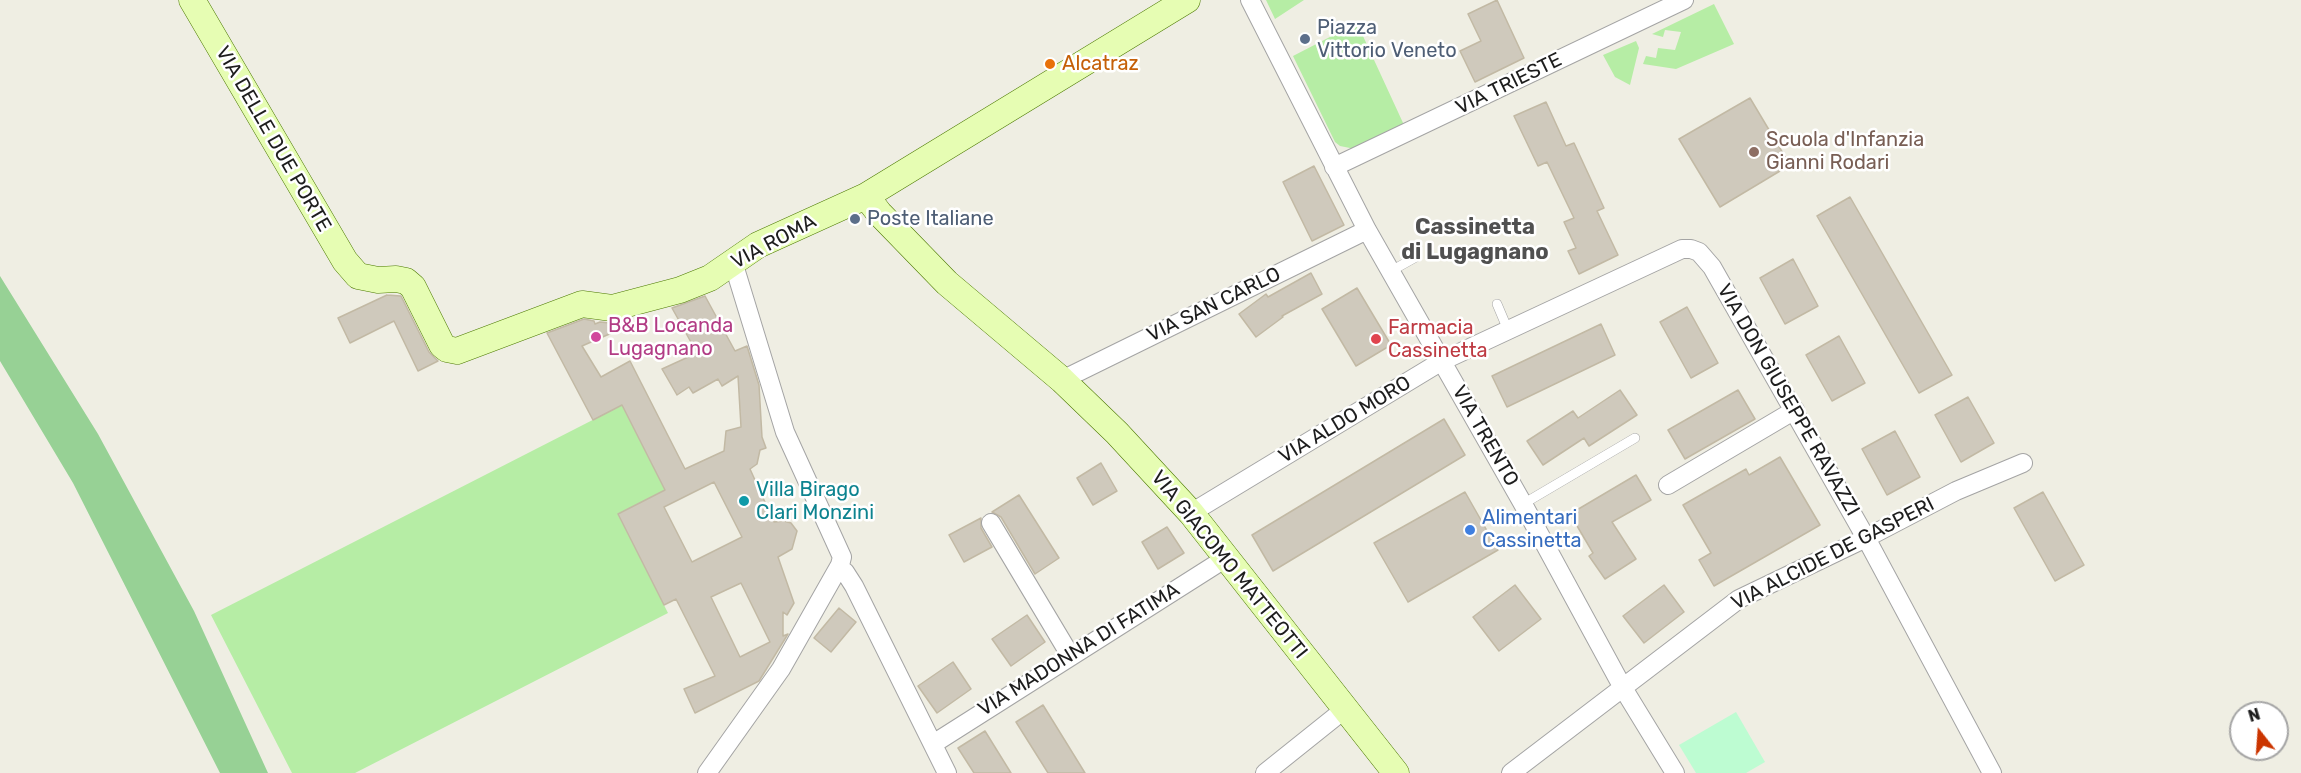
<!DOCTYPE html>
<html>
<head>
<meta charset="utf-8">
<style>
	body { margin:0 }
	#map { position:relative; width:2301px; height:773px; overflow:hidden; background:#efeee3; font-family:Rubik,sans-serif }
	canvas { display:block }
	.north { position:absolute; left:2229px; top:701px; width:60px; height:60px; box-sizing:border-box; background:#fff; border:2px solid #a5a5a5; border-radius:50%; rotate:343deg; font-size:16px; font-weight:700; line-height:24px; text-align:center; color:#1d1d1d }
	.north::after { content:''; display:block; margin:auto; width:21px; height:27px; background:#cb3500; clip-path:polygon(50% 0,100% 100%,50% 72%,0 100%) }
</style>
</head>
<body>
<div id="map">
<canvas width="2301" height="773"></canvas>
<div class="north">N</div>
</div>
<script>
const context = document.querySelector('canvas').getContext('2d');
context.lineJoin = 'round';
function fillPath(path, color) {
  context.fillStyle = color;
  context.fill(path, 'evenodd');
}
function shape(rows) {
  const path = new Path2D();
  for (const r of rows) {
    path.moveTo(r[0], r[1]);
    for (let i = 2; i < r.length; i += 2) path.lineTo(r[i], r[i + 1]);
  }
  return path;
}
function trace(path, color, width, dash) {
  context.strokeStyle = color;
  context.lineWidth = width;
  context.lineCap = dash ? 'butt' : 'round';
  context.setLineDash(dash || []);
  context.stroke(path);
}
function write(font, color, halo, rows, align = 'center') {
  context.font = font + ' Rubik,sans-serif';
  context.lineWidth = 5;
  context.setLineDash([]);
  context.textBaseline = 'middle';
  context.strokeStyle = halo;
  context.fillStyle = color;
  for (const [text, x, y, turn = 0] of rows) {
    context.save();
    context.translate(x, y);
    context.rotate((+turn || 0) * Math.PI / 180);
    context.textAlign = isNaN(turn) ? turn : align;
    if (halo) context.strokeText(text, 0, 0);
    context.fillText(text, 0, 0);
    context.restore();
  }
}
fillPath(shape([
	[1266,0,1304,0,1275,19],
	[1714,4,1734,44,1676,69,1643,64,1646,56,1656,58,1658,48,1675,50,1681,32,1665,30,1663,37,1652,34],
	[1357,23,1404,125,1355,149,1340,146,1335,142,1293,56],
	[1636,41,1639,48,1630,85,1615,77,1603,55],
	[622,405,665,490,618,514,668,613,355,773,292,773,211,615]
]), '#b6eda5');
fillPath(shape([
	[0,276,98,434,194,611,268,773,220,773,73,483,0,361]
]), '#97d195');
fillPath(shape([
	[1736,712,1765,762,1746,773,1696,773,1679,745]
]), '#bdfcd2');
const building = shape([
	[1497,0,1524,58,1475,82,1460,51,1481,41,1468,14,1497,0],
	[1750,98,1790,165,1720,207,1679,139,1750,98],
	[1546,102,1566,146,1574,143,1604,208,1597,211,1618,255,1579,274,1568,251,1576,248,1564,222,1574,218,1547,162,1538,166,1514,116,1546,102],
	[1314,166,1344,225,1312,241,1283,182,1314,166],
	[1850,197,1952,375,1919,393,1817,216,1850,197],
	[1793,259,1818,306,1785,324,1760,278,1793,259],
	[1311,273,1322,294,1282,316,1283,317,1256,337,1239,314,1266,294,1268,297,1311,273],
	[1357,288,1391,345,1356,366,1322,309,1357,288],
	[387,295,401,296,429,352,438,361,418,371,394,321,350,343,338,318,387,295],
	[705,296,735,351,747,346,759,385,762,437,766,448,760,450,757,464,750,469,774,522,784,521,791,523,797,531,792,549,778,557,794,603,787,615,783,612,783,636,788,634,759,681,695,713,684,689,715,676,676,599,664,605,618,514,665,490,622,405,593,420,547,333,584,319,594,321,595,324,600,322,610,323,614,332,582,346,601,377,630,361,685,469,724,451,726,431,741,427,738,376,722,386,718,379,693,393,689,387,677,395,662,369,697,353,672,308,705,296],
	[714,482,742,537,692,562,664,507,714,482],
	[741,583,770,642,740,657,711,597,741,583],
	[1687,307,1718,363,1691,378,1660,322,1687,307],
	[1601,324,1615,355,1507,407,1492,376,1601,324],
	[1839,336,1865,383,1832,401,1806,355,1839,336],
	[1620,390,1637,415,1589,446,1584,438,1543,465,1527,441,1573,411,1578,418,1620,390],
	[1738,390,1755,419,1685,459,1668,430,1738,390],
	[1968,397,1994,443,1961,462,1935,415,1968,397],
	[1444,419,1465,455,1273,571,1252,535,1444,419],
	[1895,431,1920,477,1887,495,1862,449,1895,431],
	[1780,457,1820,525,1714,586,1699,560,1711,553,1683,505,1746,469,1749,475,1780,457],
	[1101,463,1117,491,1093,505,1077,478,1101,463],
	[1636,475,1651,500,1612,522,1636,559,1605,579,1589,556,1593,553,1570,514,1636,475],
	[1465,492,1498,550,1408,602,1374,543,1465,492],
	[2043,492,2084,565,2055,581,2014,508,2043,492],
	[1019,495,1059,558,1035,574,1001,517,992,512,1019,495],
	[981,518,981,528,992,547,964,562,949,535,981,518],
	[1167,527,1184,553,1158,569,1142,542,1167,527],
	[1515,585,1541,619,1499,651,1473,617,1515,585],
	[1664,585,1684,612,1644,643,1623,616,1664,585],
	[839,608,856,622,831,652,814,638,839,608],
	[1027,615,1045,642,1011,666,992,639,1027,615],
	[953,662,971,689,937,713,918,686,953,662],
	[1043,705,1085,773,1048,773,1016,722,1043,705],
	[985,731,1011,773,974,773,958,748,985,731]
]);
fillPath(building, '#cfc9bc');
trace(building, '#c2b9a4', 1.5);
const lane = shape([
	[1391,271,1416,257],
	[1497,304,1508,330],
	[1523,504,1635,438]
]);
const street = shape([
	[1250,0,1367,230,1523,504,1623,688,1675,773],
	[1334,167,1684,0],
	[1062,380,1367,230],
	[1668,485,1795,410],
	[1191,513,1442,361,1682,249,1691,249,1699,252,1712,267,1866,538,1992,773],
	[991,523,1070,655],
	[839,568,845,572,854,586,947,773],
	[933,744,1226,558],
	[707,773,781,669,840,565,842,557,785,432,733,262],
	[1265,773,1345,709],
	[1511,773,1739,599,1866,538,1956,491,2023,463]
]);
const secondary = shape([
	[192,0,345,261,358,276,378,280,396,279,406,281,413,287,442,345,447,349,457,351,582,304,612,308,680,290,710,278,758,245,866,196,1187,0],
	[866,196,879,213,947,283,1062,380,1117,433,1191,513,1396,773]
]);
trace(lane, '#a4a4a4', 10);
trace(street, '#a4a4a4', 20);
trace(secondary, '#4c7900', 27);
trace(lane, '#fff', 9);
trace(street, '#fff', 18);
trace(secondary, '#e6fdb3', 26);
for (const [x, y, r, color] of [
	[1305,39,6,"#5c6f8a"],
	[1050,64,6,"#e8710a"],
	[1754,152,6,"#8d6e63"],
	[855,219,6,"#5c6f8a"],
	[596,337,6,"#d1479c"],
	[1376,339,6,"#e0444e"],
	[744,501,6,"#0f9aa8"],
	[1470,530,6,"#3f7fe0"]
]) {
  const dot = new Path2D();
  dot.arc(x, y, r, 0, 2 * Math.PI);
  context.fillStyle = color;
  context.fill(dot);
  trace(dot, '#fff', 2);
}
write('20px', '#4e5e75', '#fff', [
	["Piazza",1317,28],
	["Vittorio Veneto",1317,51],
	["Poste Italiane",867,219]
], 'left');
write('20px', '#c56008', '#fff', [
	["Alcatraz",1062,64]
], 'left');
write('20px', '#1d1d1d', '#fff', [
	["VIA TRIESTE",1509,84,-26],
	["VIA DELLE DUE PORTE",273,139,60],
	["VIA ROMA",774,242,-28],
	["VIA SAN CARLO",1214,305,-26],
	["VIA DON GIUSEPPE RAVAZZI",1788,400,60],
	["VIA ALDO MORO",1345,420,-31],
	["VIA TRENTO",1485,436,60],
	["VIA ALCIDE DE GASPERI",1833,554,-27],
	["VIA GIACOMO MATTEOTTI",1229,565,51],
	["VIA MADONNA DI FATIMA",1079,650,-32]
]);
write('20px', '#785e54', '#fff', [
	["Scuola d'Infanzia",1766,140],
	["Gianni Rodari",1766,163]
], 'left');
write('20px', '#b23c85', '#fff', [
	["B&B Locanda",608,326],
	["Lugagnano",608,349]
], 'left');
write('20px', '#be3a42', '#fff', [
	["Farmacia",1388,328],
	["Cassinetta",1388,351]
], 'left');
write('20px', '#0d838f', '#fff', [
	["Villa Birago",756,490],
	["Clari Monzini",756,513]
], 'left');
write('20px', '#366cbe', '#fff', [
	["Alimentari",1482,518],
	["Cassinetta",1482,541]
], 'left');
write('bold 22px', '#505050', '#fff', [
	["Cassinetta",1475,228],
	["di Lugagnano",1475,253]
]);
</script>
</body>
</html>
